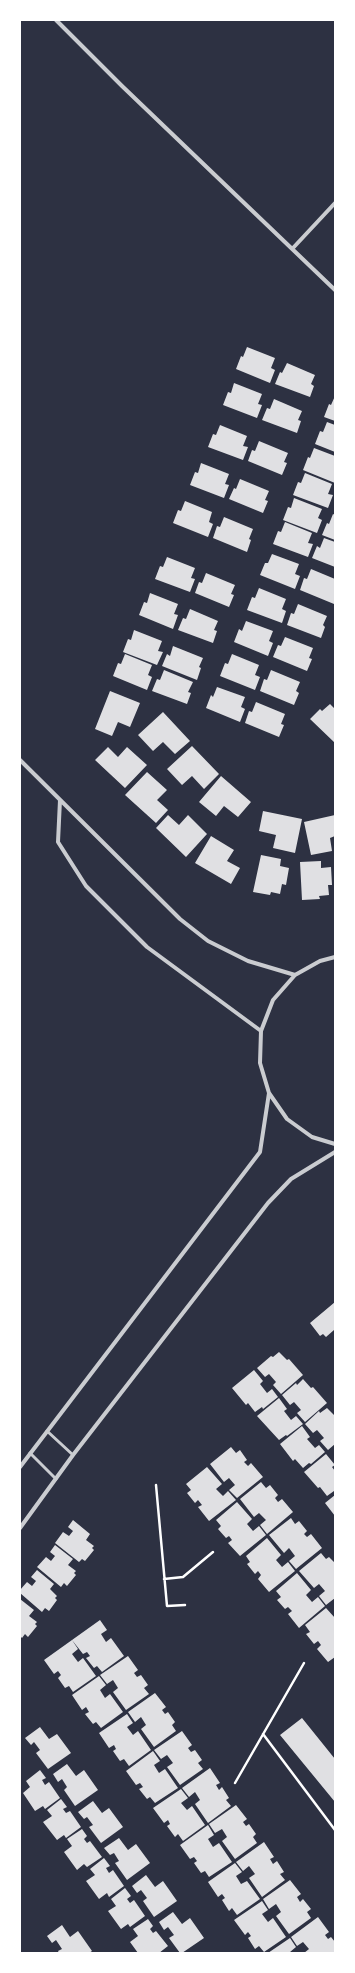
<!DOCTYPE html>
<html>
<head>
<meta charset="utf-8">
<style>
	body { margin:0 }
	#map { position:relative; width:355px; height:1973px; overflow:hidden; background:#2d3142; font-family:"Source Sans 3",sans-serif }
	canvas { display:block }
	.frame { position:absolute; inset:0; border:21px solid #fff; pointer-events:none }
</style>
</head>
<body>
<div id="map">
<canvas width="355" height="1973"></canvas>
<div class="frame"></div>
</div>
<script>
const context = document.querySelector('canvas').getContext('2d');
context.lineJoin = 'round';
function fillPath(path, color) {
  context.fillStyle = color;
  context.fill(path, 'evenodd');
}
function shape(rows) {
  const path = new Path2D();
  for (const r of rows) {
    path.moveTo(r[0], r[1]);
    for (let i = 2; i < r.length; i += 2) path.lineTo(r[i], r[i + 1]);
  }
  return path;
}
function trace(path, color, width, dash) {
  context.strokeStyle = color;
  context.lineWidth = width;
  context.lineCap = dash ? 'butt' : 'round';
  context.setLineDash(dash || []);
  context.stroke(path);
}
fillPath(shape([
	[247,347,275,358,271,368,275,370,270,383,236,369,241,356,243,357],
	[287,363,315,375,311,384,314,386,310,397,275,384,280,372,282,373],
	[234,383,262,394,258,404,262,405,257,418,223,405,228,392,231,393],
	[335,396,335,421,324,417,329,404,331,405],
	[274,399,302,411,298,420,301,421,297,433,262,420,267,408,270,409],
	[327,422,335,425,335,452,315,444,320,431,323,432],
	[220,425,247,436,243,446,248,447,243,460,208,447,213,434,216,435],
	[259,441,288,453,284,462,287,463,282,475,248,461,252,450,255,451],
	[314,448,335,456,335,483,303,470,308,457,310,458],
	[201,463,229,474,225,484,229,485,224,498,190,485,195,472,198,473],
	[305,473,332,484,328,494,333,495,328,508,293,495,298,482,301,483],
	[240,479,269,491,265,500,268,501,263,513,229,499,234,488,236,489],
	[294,498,322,509,318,518,322,520,317,533,283,520,288,507,291,508],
	[185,501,212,512,209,522,213,524,208,537,173,523,178,510,181,511],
	[333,514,335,515,335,540,322,535,327,523,329,524],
	[224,517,253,529,249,539,251,540,247,552,213,538,217,526,220,527],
	[285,522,312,533,308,543,313,544,308,557,273,544,278,531,281,532],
	[324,538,335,542,335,567,312,558,317,546,320,548],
	[272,554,299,564,295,574,300,576,295,589,260,575,265,563,268,563],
	[167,557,195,568,191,578,195,579,190,592,155,579,160,566,163,567],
	[311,569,335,579,334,604,300,590,304,578,307,579],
	[206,573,235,585,231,594,234,595,229,607,195,593,199,582,202,583],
	[259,588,286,599,282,609,286,611,282,623,247,610,252,597,255,598],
	[150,593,178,604,174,614,178,615,173,629,139,615,144,602,147,603],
	[298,604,327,616,323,625,325,627,321,638,287,625,291,613,294,614],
	[190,609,218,621,214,630,217,631,213,643,178,630,183,618,186,619],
	[246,621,273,631,269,641,273,643,268,656,234,642,239,629,242,631],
	[134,630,162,641,158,651,163,652,157,665,123,652,128,639,131,640],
	[285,637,313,648,309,658,312,659,307,671,273,657,278,645,281,646],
	[173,646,203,658,199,667,201,668,197,680,162,666,167,654,170,656],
	[125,654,152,665,148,675,152,677,147,690,113,676,118,663,121,664],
	[232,654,259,665,255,675,260,677,255,690,220,676,225,663,228,664],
	[164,670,193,682,188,692,191,693,187,704,152,691,157,679,160,680],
	[271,670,300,682,296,691,299,693,294,705,260,691,264,679,267,680],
	[217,687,245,697,241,707,245,709,240,722,206,708,211,695,213,697],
	[110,691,140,703,130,727,118,722,112,736,95,729],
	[256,702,285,714,281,724,284,725,279,737,245,723,249,711,252,712],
	[330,704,335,709,335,743,310,719,320,709,322,711],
	[163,712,190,741,175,754,163,742,153,751,138,735],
	[192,746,219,774,204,789,192,776,182,785,167,769],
	[108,747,118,757,127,747,147,765,125,788,95,760],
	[147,772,167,790,157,800,168,810,156,823,125,795],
	[221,776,251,802,238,817,224,806,216,816,199,802],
	[263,811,302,819,295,853,273,848,276,835,259,831],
	[168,815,179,825,188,815,207,834,186,857,156,828],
	[335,815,335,836,330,838,332,851,311,855,304,822],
	[211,836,234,850,227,861,240,868,231,884,195,863],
	[261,855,281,859,280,866,289,868,286,885,282,884,280,894,271,892,270,895,253,892],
	[321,861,321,868,331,867,332,885,328,885,329,895,319,896,320,899,302,900,300,862],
	[335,1302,335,1331,334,1330,326,1337,323,1334,320,1336,310,1323],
	[279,1352,287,1360,289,1359,303,1375,281,1394,273,1385,276,1382,269,1374,265,1377,257,1368,271,1356,273,1357],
	[254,1370,263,1381,260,1384,267,1393,272,1389,278,1397,263,1409,262,1407,255,1412,248,1403,246,1405,232,1388],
	[303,1379,311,1388,313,1387,327,1403,305,1422,297,1413,301,1410,294,1402,290,1405,282,1395,296,1383,297,1385],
	[279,1398,287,1409,284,1411,291,1420,296,1416,303,1424,287,1436,286,1435,279,1440,257,1416],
	[327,1408,335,1416,335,1444,328,1450,320,1441,324,1438,317,1430,313,1433,305,1424,319,1411,320,1413],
	[302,1426,310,1437,307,1439,315,1448,319,1445,325,1452,311,1464,309,1463,303,1468,295,1459,293,1461,280,1444],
	[231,1447,236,1453,240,1450,247,1460,244,1462,248,1466,251,1463,263,1477,237,1498,229,1490,235,1485,229,1478,224,1482,210,1464],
	[326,1454,335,1465,332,1467,335,1471,335,1492,334,1491,327,1496,320,1487,318,1488,304,1472],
	[207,1467,222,1484,216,1489,223,1496,228,1491,236,1500,209,1521,198,1507,202,1505,198,1500,195,1503,187,1493,191,1490,186,1484],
	[261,1482,266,1488,270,1485,278,1495,275,1498,278,1502,282,1499,293,1512,267,1534,260,1525,266,1520,259,1513,254,1517,240,1499],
	[335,1495,335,1516,325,1503],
	[237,1502,252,1519,247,1524,253,1531,259,1526,266,1535,240,1556,228,1543,232,1540,229,1536,226,1538,218,1529,221,1526,216,1520],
	[291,1518,295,1524,299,1521,307,1531,304,1534,307,1537,311,1534,322,1548,296,1569,289,1561,295,1556,289,1548,284,1553,269,1535],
	[73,1520,90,1534,86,1540,94,1546,92,1548,94,1550,85,1561,82,1559,79,1562,55,1543,63,1532,69,1536,73,1531,68,1527],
	[267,1538,281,1555,276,1560,282,1567,288,1562,295,1571,269,1592,258,1579,261,1575,258,1571,255,1574,247,1564,250,1562,246,1556],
	[55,1545,73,1559,68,1565,76,1571,74,1573,76,1575,67,1586,64,1583,61,1587,37,1567,46,1557,51,1561,55,1556,50,1552],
	[321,1553,326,1559,329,1557,335,1563,335,1598,326,1605,319,1596,325,1591,319,1584,314,1588,299,1571],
	[37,1570,54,1584,50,1589,57,1596,55,1598,57,1600,49,1611,45,1608,42,1612,20,1593,20,1590,27,1582,32,1586,36,1581,31,1577],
	[297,1573,311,1590,306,1595,312,1602,318,1597,325,1606,299,1628,288,1614,292,1611,288,1607,285,1609,277,1600,281,1597,276,1591],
	[20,1599,34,1610,29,1616,37,1622,35,1624,37,1626,28,1637,25,1634,22,1638,20,1636],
	[326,1608,335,1618,335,1657,328,1662,317,1649,321,1645,318,1641,314,1644,306,1634,310,1632,305,1625],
	[100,1620,107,1630,101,1634,106,1642,111,1638,124,1656,102,1672,97,1666,94,1668,86,1658,90,1656,87,1652,83,1654,72,1640],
	[72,1640,78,1649,72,1654,78,1662,83,1658,96,1676,73,1692,69,1686,65,1688,58,1678,61,1675,58,1671,54,1674,44,1660],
	[128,1656,138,1670,134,1673,137,1677,141,1675,148,1685,144,1688,149,1694,126,1710,113,1692,118,1688,113,1680,107,1684,100,1675],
	[99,1676,106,1685,100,1690,105,1698,110,1694,123,1712,101,1728,96,1722,93,1724,85,1714,89,1712,86,1707,82,1710,72,1695],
	[155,1693,166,1707,162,1710,165,1714,168,1712,175,1722,172,1725,176,1731,154,1747,141,1729,146,1725,141,1717,135,1722,128,1712],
	[127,1714,133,1723,127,1727,133,1735,138,1731,151,1750,129,1766,124,1759,120,1761,113,1751,116,1749,114,1745,109,1748,99,1733],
	[302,1718,335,1759,335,1802,280,1735],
	[40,1727,49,1739,57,1734,71,1753,48,1769,36,1753,40,1750,34,1742,31,1745,25,1738],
	[182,1731,192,1745,188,1748,191,1752,195,1750,202,1760,198,1763,203,1769,180,1785,167,1767,173,1763,167,1755,161,1759,154,1750],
	[153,1751,160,1761,154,1765,159,1773,165,1769,178,1788,155,1803,150,1797,147,1799,139,1789,143,1787,140,1783,136,1785,126,1771],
	[67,1764,76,1776,84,1770,98,1790,75,1806,64,1790,67,1787,62,1779,58,1782,53,1774],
	[210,1768,220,1783,216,1785,219,1790,222,1787,229,1798,226,1800,231,1806,208,1823,195,1804,200,1800,195,1792,189,1797,182,1788],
	[40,1770,46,1778,42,1780,45,1785,49,1782,60,1798,45,1809,43,1806,35,1811,23,1793,30,1787,26,1781],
	[181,1789,188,1798,181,1803,187,1810,192,1806,205,1825,183,1841,178,1834,175,1837,167,1826,170,1824,168,1820,164,1823,153,1808],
	[61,1799,67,1807,63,1809,66,1813,70,1811,81,1827,66,1838,64,1835,57,1840,43,1822,52,1816,47,1810],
	[93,1801,102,1813,109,1808,123,1827,101,1843,89,1827,93,1825,87,1817,84,1819,78,1812],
	[236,1805,247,1819,243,1822,246,1826,249,1824,256,1834,253,1837,257,1843,235,1859,222,1841,227,1837,222,1829,215,1833,209,1824],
	[208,1825,214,1835,208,1839,213,1847,219,1843,232,1862,209,1877,205,1871,201,1873,194,1863,197,1861,194,1857,190,1859,180,1845],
	[82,1829,87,1836,84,1839,87,1843,90,1841,102,1857,87,1867,84,1864,77,1870,64,1852,72,1846,67,1839],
	[119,1838,128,1850,136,1844,150,1863,127,1880,115,1863,119,1861,114,1853,110,1855,104,1848],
	[264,1842,274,1857,270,1859,273,1864,277,1861,284,1872,280,1874,285,1880,262,1897,249,1878,255,1874,249,1866,243,1871,236,1862],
	[104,1858,110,1866,106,1868,109,1873,113,1870,124,1886,109,1897,107,1893,99,1899,86,1881,95,1875,90,1869],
	[235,1863,242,1872,236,1876,241,1884,247,1881,260,1899,237,1915,232,1908,229,1911,222,1900,225,1898,222,1894,218,1897,208,1882],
	[146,1875,155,1887,163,1881,177,1901,154,1917,143,1901,147,1898,141,1890,137,1893,132,1886],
	[290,1880,301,1894,297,1897,300,1902,303,1899,311,1909,307,1912,311,1918,289,1934,276,1916,281,1912,276,1904,269,1909,263,1899],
	[125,1888,131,1896,127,1899,130,1903,134,1900,145,1916,130,1927,128,1924,121,1929,108,1911,116,1906,111,1899],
	[262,1901,268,1910,262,1914,268,1922,273,1918,286,1937,264,1952,259,1946,255,1949,248,1938,251,1936,248,1932,245,1935,234,1920],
	[173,1912,182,1924,190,1918,204,1938,182,1953,180,1953,169,1938,174,1935,168,1927,164,1930,159,1922],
	[318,1917,329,1932,325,1935,328,1939,331,1937,335,1942,335,1953,304,1953,309,1949,303,1942,297,1946,291,1937],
	[148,1919,153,1926,150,1929,153,1933,156,1931,168,1946,159,1953,138,1953,130,1942,138,1936,133,1929],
	[62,1925,70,1937,78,1931,92,1951,89,1953,59,1953,58,1951,62,1949,56,1940,52,1943,47,1936],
	[290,1938,296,1947,290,1952,291,1953,268,1953]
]), '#e0e0e3');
trace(shape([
	[156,1485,167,1606,185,1605],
	[164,1579,183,1577,213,1552],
	[263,1734,335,1830],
	[235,1783,304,1663]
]), '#fff', 2.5);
trace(shape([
	[47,1431,73,1455],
	[30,1453,56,1479]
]), '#caccd0', 3);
trace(shape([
	[56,20,122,86,335,290],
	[293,248,335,203],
	[20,760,180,919,208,941,248,961,295,975],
	[60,800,58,842,86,886,147,947,261,1031],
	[335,957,320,961,295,975,273,1000,261,1031,260,1063,269,1093,287,1119,312,1137,335,1144],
	[20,1467,260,1152,269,1093],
	[20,1528,73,1455,268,1203,291,1179,335,1152]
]), '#caccd0', 4);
</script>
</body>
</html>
